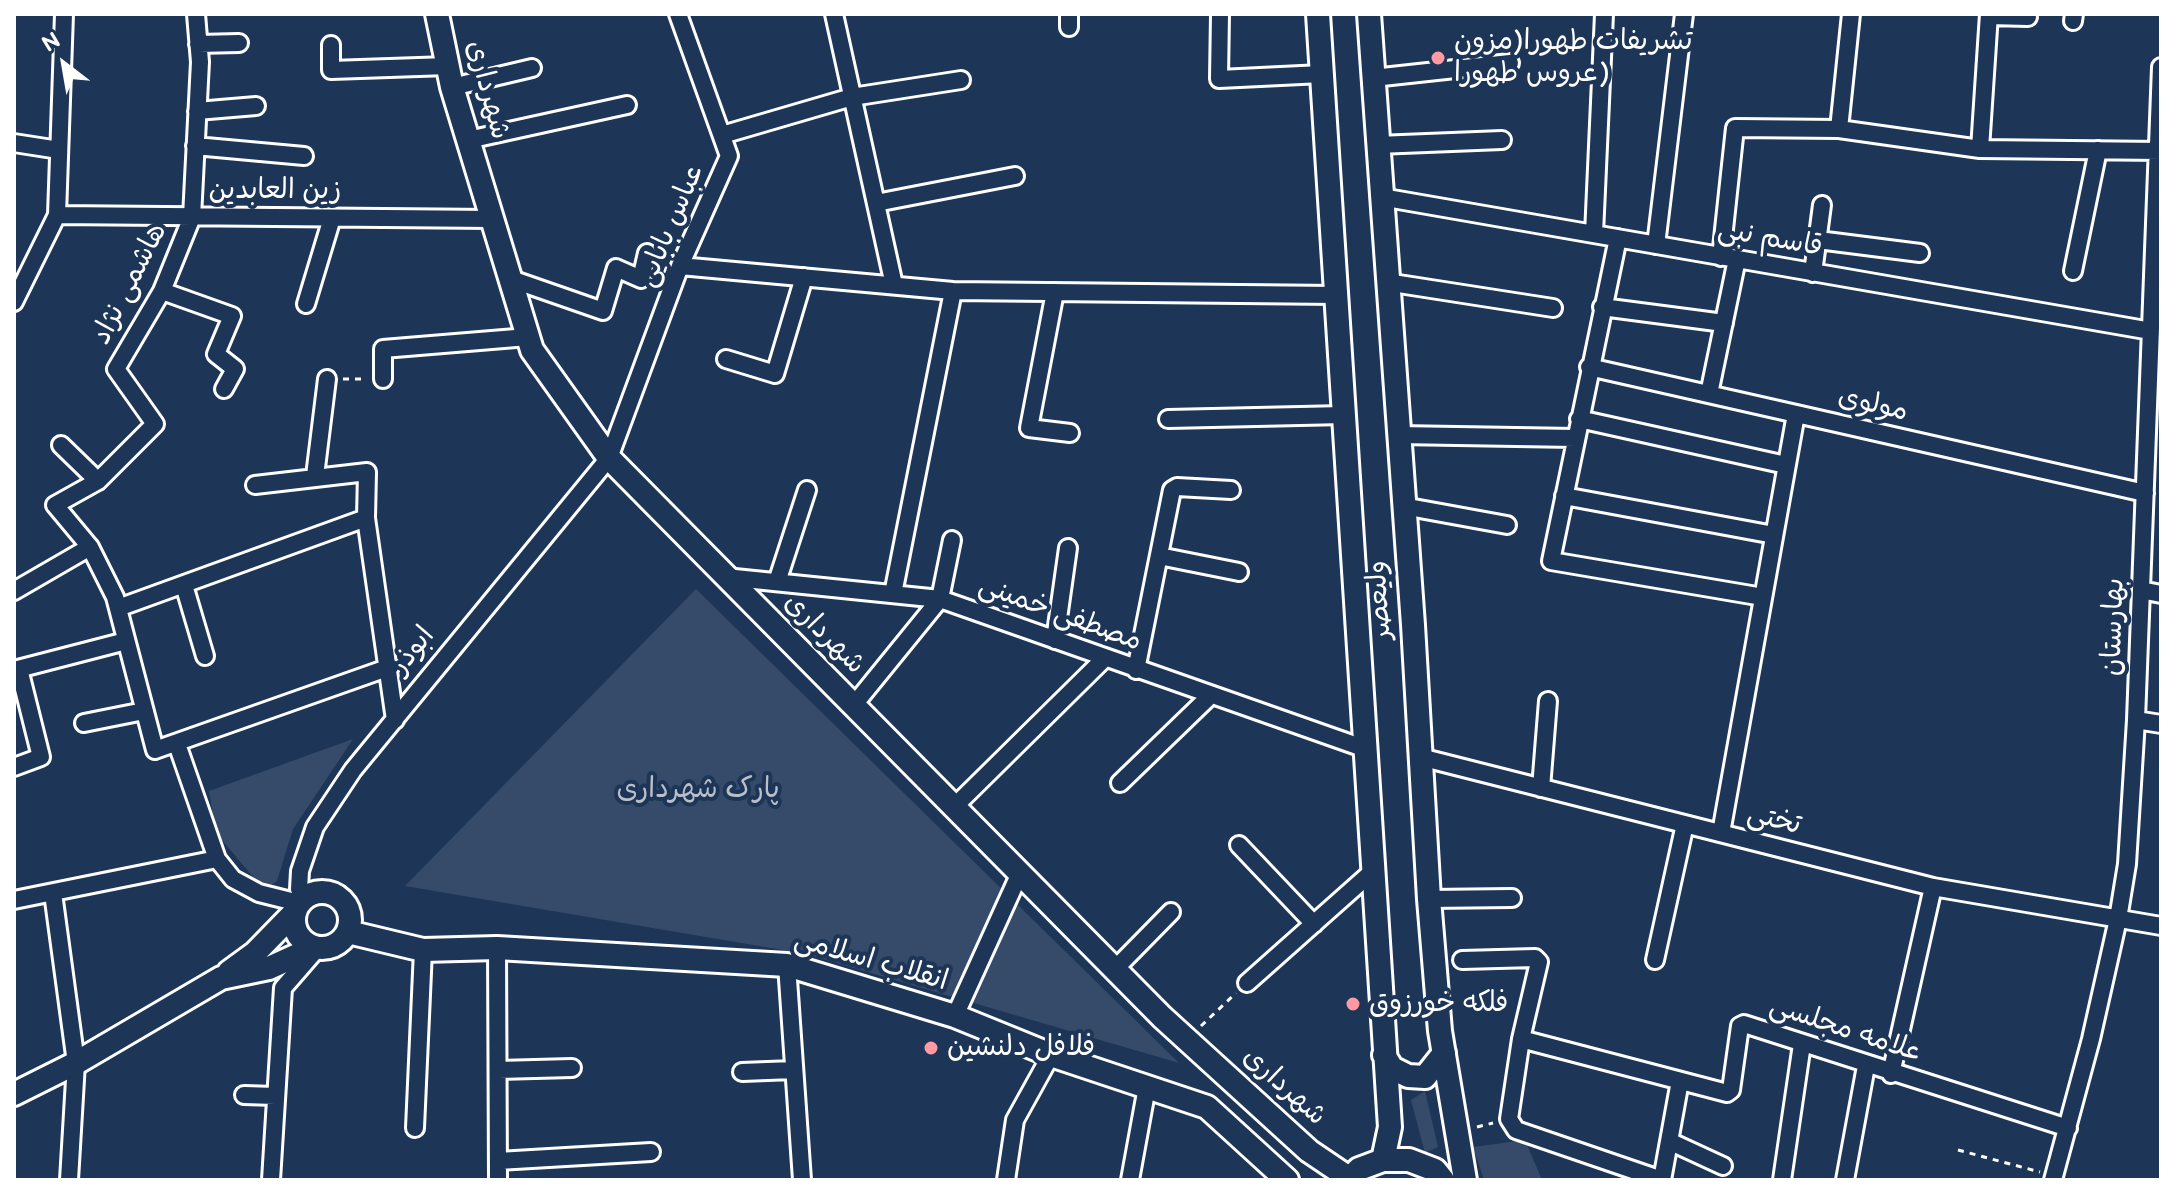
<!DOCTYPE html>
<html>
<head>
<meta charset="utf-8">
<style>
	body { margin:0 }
	#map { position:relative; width:2175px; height:1194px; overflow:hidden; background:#1d3557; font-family:"Balsamiq Sans",sans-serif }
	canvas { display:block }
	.frame { position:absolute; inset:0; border:16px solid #fff; pointer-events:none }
	.north { position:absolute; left:24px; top:24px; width:80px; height:80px; -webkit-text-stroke:6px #1d3557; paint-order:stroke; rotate:329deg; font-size:22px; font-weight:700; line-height:32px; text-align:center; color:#fff }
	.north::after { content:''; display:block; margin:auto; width:28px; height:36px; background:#fff; clip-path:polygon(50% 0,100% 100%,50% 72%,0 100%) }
</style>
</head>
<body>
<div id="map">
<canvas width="2175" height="1194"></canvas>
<div class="frame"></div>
<div class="north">N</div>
</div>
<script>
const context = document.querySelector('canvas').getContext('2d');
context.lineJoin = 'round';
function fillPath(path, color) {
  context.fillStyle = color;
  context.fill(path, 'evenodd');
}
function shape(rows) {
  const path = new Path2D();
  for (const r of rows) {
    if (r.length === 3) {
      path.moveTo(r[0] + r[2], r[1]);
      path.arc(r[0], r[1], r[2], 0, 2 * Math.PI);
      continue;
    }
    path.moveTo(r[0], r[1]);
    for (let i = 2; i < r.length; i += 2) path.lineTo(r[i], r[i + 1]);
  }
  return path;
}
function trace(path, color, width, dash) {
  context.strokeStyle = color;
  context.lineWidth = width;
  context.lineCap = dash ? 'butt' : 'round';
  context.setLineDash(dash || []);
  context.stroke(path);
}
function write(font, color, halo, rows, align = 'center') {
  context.font = font + ' "Balsamiq Sans","Playpen Sans Arabic",sans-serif';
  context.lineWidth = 8;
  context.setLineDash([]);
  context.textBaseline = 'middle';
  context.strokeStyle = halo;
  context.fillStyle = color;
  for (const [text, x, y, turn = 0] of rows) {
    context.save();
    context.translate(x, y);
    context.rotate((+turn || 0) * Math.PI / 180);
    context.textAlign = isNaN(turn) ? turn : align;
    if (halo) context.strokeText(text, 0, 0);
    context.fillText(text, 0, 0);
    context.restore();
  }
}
fillPath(shape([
	[696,589,1179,1063,806,954,405,886],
	[353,739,293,829,277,881,270,886,259,884,216,833,209,791],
	[1425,1091,1438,1147,1425,1153,1411,1100],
	[1525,1140,1542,1180,1484,1180,1473,1147]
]), '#364b69');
const minor = shape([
	[196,14,200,62,192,217,162,291,116,369,155,424,98,481,55,505,90,547,115,597,155,750,390,667],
	[834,14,894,285],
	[1220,14,1219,79,1322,74],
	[1989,16,2028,17],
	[2073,21,2074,14],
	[1069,27,1069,14],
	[198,44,239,43],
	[331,45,331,70,448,66],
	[1373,78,1510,63],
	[452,87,532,68],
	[197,111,256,106],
	[1839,129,1851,14],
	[722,135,852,97,961,80],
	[468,140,627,105],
	[14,143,59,150],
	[1377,145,1502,140],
	[195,146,304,156],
	[1980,149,1989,14],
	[1381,197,2151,331],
	[876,203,1015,176],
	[57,215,492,219],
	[1594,234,1604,14],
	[1618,238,1551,561,1763,597],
	[1818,240,1920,253],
	[1656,245,1684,14],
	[1721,257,1735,128,1839,129,1980,149,2161,151],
	[680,266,953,291,1336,295],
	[2073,271,2098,150],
	[1813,273,1822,205],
	[511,279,603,311,616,268,641,279,647,253],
	[1386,282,1553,308],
	[162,291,232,316,216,354,235,369,224,389],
	[1055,292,1029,428,1070,433],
	[14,302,57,215,64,14],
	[306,304,332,218],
	[1602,307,1724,323],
	[726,359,775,374,804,277],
	[1589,367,2145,493],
	[383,379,383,349,528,337],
	[1709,394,1737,259],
	[1168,419,1344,415],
	[1579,419,1786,465],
	[1398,435,1575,438],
	[61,445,98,481],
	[315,476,327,379],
	[255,485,367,472,366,518,395,720],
	[1564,496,1774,535],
	[1403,506,1507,525],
	[1159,556,1239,572],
	[725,577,940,599,1366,749],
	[777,582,807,490],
	[184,585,205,656],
	[2141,590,2161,594],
	[14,591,90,547],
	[893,594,953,291],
	[118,608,366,518],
	[1055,640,1068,548],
	[14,670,126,641],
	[1136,670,1172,490,1177,487,1231,490],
	[853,706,940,599,952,540],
	[2136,720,2161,724],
	[84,723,144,711],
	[177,744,217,859,233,879,259,893,299,903],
	[1420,757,1933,887,2161,926],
	[14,767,41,757,19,669],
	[1120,783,1211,695],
	[1541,788,1548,701],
	[954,807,1105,658],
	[1721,833,1796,414],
	[1239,845,1314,924],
	[53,893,76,1063,69,1180],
	[304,899,299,889,300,871,315,827,353,770,609,458,680,266,729,156,678,14],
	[1429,899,1512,898],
	[14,900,217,859],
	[497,948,498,1180],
	[1462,960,1535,958,1539,962,1521,1039,1509,1119,1516,1130,1662,1180],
	[1655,960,1685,824],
	[787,965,802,1180],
	[1115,969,1171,912],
	[1247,983,1373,871],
	[955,1016,1020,873],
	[1521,1039,1727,1093,1731,1090,1740,1026,1744,1024,2068,1128],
	[498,1070,572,1068],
	[742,1072,793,1070],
	[1891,1074,1933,887],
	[244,1095,275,1096],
	[415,1128,423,950],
	[1671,1142,1723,1166],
	[498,1161,651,1152],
	[271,1180,283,988,316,950],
	[1006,1180,1015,1120,1051,1055],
	[1130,1180,1147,1087],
	[1662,1180,1680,1081],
	[1782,1180,1802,1044],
	[1845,1180,1866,1066],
	[2053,1180,2091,1039,2118,919,2127,864,2136,720,2161,67]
]);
const major = shape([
	[437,14,452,87,532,350,609,458,1162,1017,1309,1151,1349,1178],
	[1318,14,1390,1127,1383,1160],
	[1369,14,1413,625,1429,899,1440,1031,1465,1180],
	[322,920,28],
	[348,932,423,950,497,948,787,965,955,1016,1051,1055,1207,1107,1287,1180],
	[229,972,255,953,293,914],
	[1384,1055,1392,1068,1408,1076,1425,1077,1444,1053],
	[14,1094,76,1063,221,978,269,968,315,947],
	[1348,1180,1359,1169,1383,1160,1409,1160,1435,1170,1443,1180]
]);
trace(minor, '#fff', 22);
trace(major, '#fff', 28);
trace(shape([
	[343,379,367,379],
	[1201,1026,1236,993],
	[1477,1127,1493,1123],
	[1958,1150,2040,1172]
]), '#fff', 3, [6, 6]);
trace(minor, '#1d3557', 16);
trace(major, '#1d3557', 22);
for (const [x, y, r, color] of [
	[1438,58,8,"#ff9aa2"],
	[1353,1004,8,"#ff9aa2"],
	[931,1048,8,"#ff9aa2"]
]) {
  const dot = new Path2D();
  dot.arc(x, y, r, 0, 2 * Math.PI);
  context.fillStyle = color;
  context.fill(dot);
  trace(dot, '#1d3557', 3);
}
write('28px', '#fff', '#1d3557', [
	["تشریفات طهورا(مزون",1454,42],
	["عروس طهورا)",1454,74],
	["فلکه خورزوق",1369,1004],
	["فلافل دلنشین",947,1048]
], 'left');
write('28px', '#fff', '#1d3557', [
	["شهرداری",487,90,75],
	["زین العابدین",275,191],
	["عباس بابایی",671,226,-67],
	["قاسم نبی",1770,239,10],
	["هاشمی نژاد",130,284,-63],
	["مولوی",1873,405,13],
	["ولیعصر",1380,600,-94],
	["مصطفی خمینی",1060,614,20],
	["بهارستان",2114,627,-88],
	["شهرداری",824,634,45],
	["ابوذر",413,651,-51],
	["تختی",1774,820,14],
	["انقلاب اسلامی",871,961,16],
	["علامه مجلسی",1846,1030,18],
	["شهرداری",1284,1087,42]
]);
write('28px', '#b9c0ca', '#1d3557', [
	["پارک شهرداری",698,790]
]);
</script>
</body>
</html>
